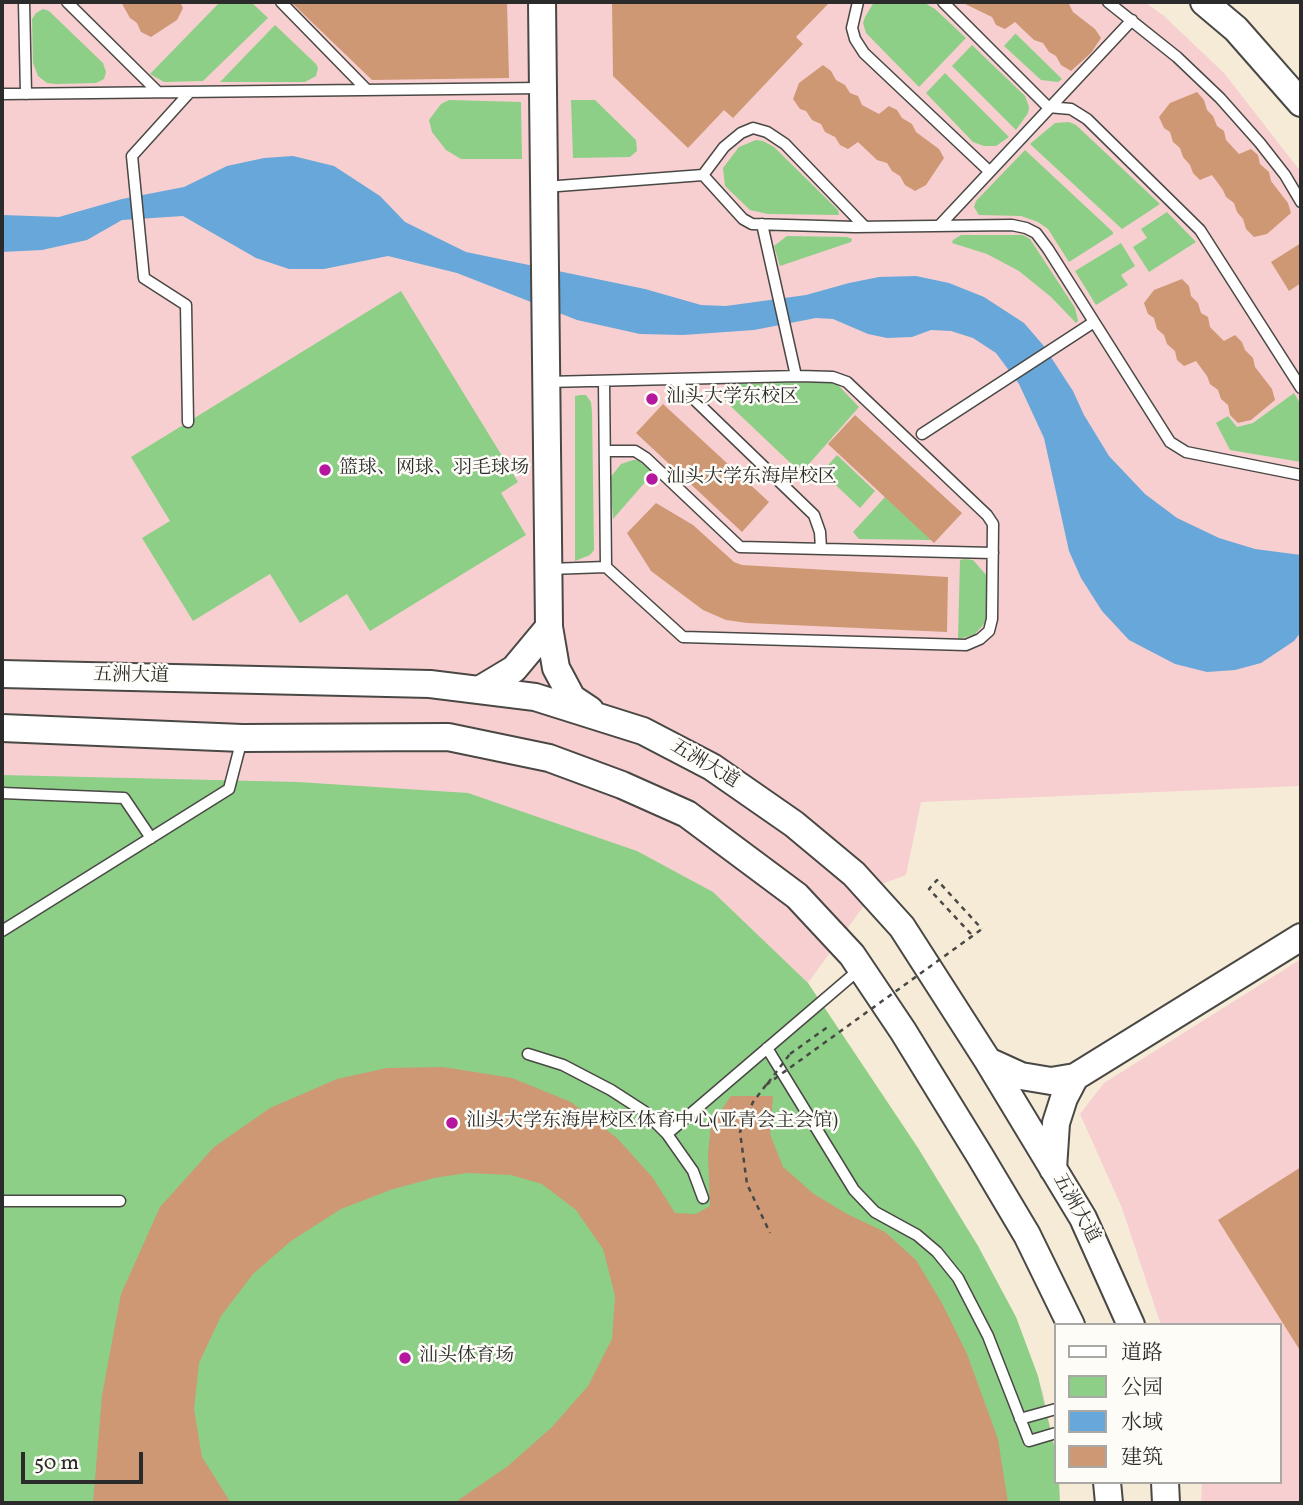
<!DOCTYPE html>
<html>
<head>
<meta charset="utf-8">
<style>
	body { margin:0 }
	#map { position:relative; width:1303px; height:1505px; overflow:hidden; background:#f6ebd7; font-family:Vollkorn,"Noto Serif SC",serif }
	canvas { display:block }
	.frame { position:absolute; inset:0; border:4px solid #2b2b2b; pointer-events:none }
	.legend { position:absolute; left:1054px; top:1323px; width:228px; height:161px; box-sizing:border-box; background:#fdfcf7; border:2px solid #a9a8a5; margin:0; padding:9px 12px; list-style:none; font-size:21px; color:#2b2b2b }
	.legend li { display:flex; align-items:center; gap:14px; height:35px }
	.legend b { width:35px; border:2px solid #a9a8a5 }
	.scale { position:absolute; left:21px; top:1452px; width:122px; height:32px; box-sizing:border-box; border:4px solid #2b2b2b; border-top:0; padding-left:9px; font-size:21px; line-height:24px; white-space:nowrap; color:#2b2b2b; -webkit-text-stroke:5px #fdfcf7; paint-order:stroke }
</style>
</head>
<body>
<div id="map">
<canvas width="1303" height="1505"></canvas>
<div class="frame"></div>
<ul class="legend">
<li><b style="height:9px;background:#fff"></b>道路</li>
<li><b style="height:19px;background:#8dcf87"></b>公园</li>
<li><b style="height:19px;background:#67a7da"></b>水域</li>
<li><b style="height:19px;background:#ce9874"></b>建筑</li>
</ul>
<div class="scale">50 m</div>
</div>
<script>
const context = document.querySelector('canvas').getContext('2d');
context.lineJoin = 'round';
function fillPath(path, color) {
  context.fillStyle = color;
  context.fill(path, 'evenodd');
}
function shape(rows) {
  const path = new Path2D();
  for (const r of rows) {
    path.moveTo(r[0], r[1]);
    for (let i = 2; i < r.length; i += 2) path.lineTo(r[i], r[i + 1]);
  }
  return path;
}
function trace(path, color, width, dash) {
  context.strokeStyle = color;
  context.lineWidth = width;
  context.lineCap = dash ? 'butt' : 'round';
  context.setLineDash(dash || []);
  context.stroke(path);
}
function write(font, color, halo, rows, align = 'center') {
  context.font = font + ' Vollkorn,"Noto Serif SC",serif';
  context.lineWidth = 5;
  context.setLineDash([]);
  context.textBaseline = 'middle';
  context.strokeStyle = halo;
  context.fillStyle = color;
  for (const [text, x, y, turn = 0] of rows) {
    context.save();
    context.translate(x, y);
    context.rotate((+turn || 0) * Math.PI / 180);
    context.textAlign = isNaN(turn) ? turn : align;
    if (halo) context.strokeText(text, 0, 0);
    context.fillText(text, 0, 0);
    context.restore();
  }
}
fillPath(shape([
	[2,2,1145,2,1164,16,1224,73,1301,172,1301,786,921,802,906,875,879,885,808,983,918,1148,978,1246,1016,1317,1043,1393,1056,1454,1056,1482,1059,1482,1060,1503,2,1503],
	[1301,959,1301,1503,1201,1503,1202,1482,1280,1482,1280,1325,1161,1325,1122,1208,1080,1114,1104,1083]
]), '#f7cfd0');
fillPath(shape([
	[220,2,251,2,268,18,203,81,164,82,150,74],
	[874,2,923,2,935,9,966,38,919,87,866,33,863,23,865,17],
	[43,9,49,11,103,63,106,72,104,79,96,83,56,84,47,83,38,76,33,63,32,19,36,13],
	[275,25,316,64,318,68,316,76,305,82,220,82],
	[1015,34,1016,34,1062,79,1058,82,1041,80,1004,46],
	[972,45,1025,96,1029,107,1028,113,1016,130,952,66],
	[945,73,1009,137,996,146,984,146,973,142,926,93],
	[449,100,521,102,522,159,461,159,446,150,432,132,429,120,441,104],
	[571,100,595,100,636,140,637,151,630,157,573,158],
	[1069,122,1076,125,1160,204,1122,229,1030,144,1055,123],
	[756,140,763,141,774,147,838,210,839,215,768,214,750,210,725,186,723,168,739,147],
	[1025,150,1113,232,1113,234,1069,262,1048,229,1038,222,1021,216,979,215,974,207,976,201],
	[1167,212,1196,242,1149,272,1133,247,1147,238,1141,229],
	[961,235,1023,235,1030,239,1075,308,1078,321,1076,323,1051,297,1019,271,987,254,952,243,953,240],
	[787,236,847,237,852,239,851,242,780,266,774,246],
	[1121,243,1135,266,1121,275,1128,285,1096,305,1075,271],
	[401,291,518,482,501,493,526,535,370,631,347,594,300,623,270,574,193,621,142,538,170,521,131,457],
	[830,382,837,384,859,407,801,473,721,397,727,388,737,384],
	[1294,393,1301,405,1301,462,1230,450,1216,423,1228,416,1237,427,1253,423],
	[580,395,586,395,591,402,592,412,594,550,590,555,575,561,575,396],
	[837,455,875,491,860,508,822,472],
	[633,460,637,460,654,472,613,519,610,478,621,464],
	[885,497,932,540,859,539,853,532],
	[965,559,973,560,988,577,987,616,984,624,974,635,958,639,960,560],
	[2,775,298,782,468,793,637,851,713,892,808,983,918,1148,978,1246,1016,1317,1038,1376,1056,1454,1056,1482,1059,1482,1060,1503,2,1503]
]), '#8dcf87');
fillPath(shape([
	[293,156,334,166,380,196,405,222,466,252,645,289,701,305,726,306,806,295,849,283,879,277,916,276,949,283,984,297,1024,323,1043,345,1073,391,1084,415,1109,456,1145,494,1177,518,1219,538,1255,549,1301,555,1301,632,1294,641,1261,663,1235,670,1207,672,1175,664,1129,640,1102,611,1081,578,1069,551,1044,438,1019,384,996,353,973,338,951,331,931,330,912,337,887,338,868,334,833,319,816,318,754,330,683,335,640,334,577,320,457,273,388,256,324,269,289,269,256,258,183,216,122,220,87,240,42,250,2,252,2,215,59,217,122,199,184,187,227,166,264,158]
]), '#67a7da');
fillPath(shape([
	[121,2,180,2,183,8,177,20,151,37,141,32,137,23,130,18],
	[291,2,507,2,509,78,372,80],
	[612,2,830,2,796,37,803,44,733,118,724,110,688,148,613,76],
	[961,2,1064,2,1069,4,1073,12,1095,29,1101,38,1091,53,1071,71,1061,65,1056,56,1049,52,1043,43,1034,40,1015,22,1005,29,996,25,992,17],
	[823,65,831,71,836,80,845,85,850,93,858,96,862,105,879,114,889,106,897,110,902,118,912,124,916,132,939,149,944,158,926,185,915,191,905,185,900,176,892,171,887,163,877,160,858,142,848,149,840,145,835,137,825,132,821,124,812,120,806,111,800,109,793,99,799,83],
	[1197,92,1204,100,1207,110,1213,116,1217,126,1224,131,1226,140,1239,154,1251,149,1258,155,1260,164,1269,172,1271,181,1288,203,1291,213,1267,234,1254,237,1246,229,1243,219,1237,212,1234,203,1226,197,1223,190,1212,175,1200,180,1193,173,1190,165,1183,157,1180,148,1173,142,1170,132,1164,128,1159,117,1170,103],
	[1301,243,1301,283,1289,291,1271,262],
	[1182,279,1189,286,1191,296,1198,303,1201,313,1208,317,1210,327,1224,341,1235,335,1242,342,1245,350,1253,358,1255,367,1272,389,1275,400,1251,420,1238,423,1230,415,1228,405,1221,399,1218,390,1210,384,1207,376,1196,361,1184,366,1177,360,1175,351,1167,344,1164,335,1157,329,1154,318,1148,314,1144,303,1154,290],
	[663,404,769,502,742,532,636,433],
	[855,415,962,513,934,543,828,444],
	[656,503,693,525,734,562,742,565,948,577,947,632,747,623,726,620,703,610,651,571,627,533],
	[443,1067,512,1078,571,1102,617,1138,653,1178,675,1213,696,1214,710,1206,708,1154,711,1125,731,1096,773,1096,770,1134,783,1167,814,1194,847,1214,885,1232,916,1260,943,1305,967,1354,998,1439,1008,1503,454,1503,508,1466,552,1427,588,1386,612,1339,615,1296,603,1249,576,1210,542,1184,511,1175,467,1173,434,1178,390,1190,341,1209,291,1241,253,1274,221,1316,199,1363,194,1409,202,1457,231,1503,93,1503,102,1395,121,1294,160,1207,214,1147,270,1108,337,1079,387,1068],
	[1301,1167,1301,1352,1218,1220]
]), '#ce9874');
const lane = shape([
	[24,2,26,94],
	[67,2,158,92],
	[281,2,367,90],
	[858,2,852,28,855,39,864,53,989,171],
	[943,2,1048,107,1071,109,1087,119,1200,230,1301,388],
	[1108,2,1177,57,1220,98,1260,143,1285,175,1301,202],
	[2,94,542,88],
	[703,175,724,147,741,133,753,128,767,132,785,144,865,227],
	[545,187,703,175,743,219,752,224,855,227,1012,225,1026,228,1036,233,1048,249,1170,442,1186,452,1301,475],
	[762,224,796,376],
	[939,226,1132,20],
	[673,379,814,515,820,532,821,549],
	[604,381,606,567],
	[547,382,799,376,833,377,847,382,987,515,993,524,992,619,989,631,980,639,966,645,683,637,606,567,549,569],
	[188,422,186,305,144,278,132,156,190,92],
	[922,434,1094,322],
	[605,451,635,451,646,458,740,547,993,553],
	[2,793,124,798,151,838],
	[2,931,229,789,242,739],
	[767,1048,854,1190,875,1212,917,1235,937,1252,958,1278,988,1336,1029,1441,1056,1433],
	[528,1054,563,1065,611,1090,645,1112,667,1134,693,1171,703,1198],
	[667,1134,861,968],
	[2,1201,120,1201],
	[1020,1419,1056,1409]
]);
const secondary = shape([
	[542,2,549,627,556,668,572,698,590,710],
	[1204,2,1236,29,1301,103],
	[2,674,430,684,535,697,643,731,712,767,794,824,854,874,902,927,988,1061,1083,1218,1131,1325],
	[479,690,514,669,549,627],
	[2,728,242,738,448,737,549,758,622,785,687,814,797,896,852,955,903,1031,980,1156,1027,1235,1071,1325],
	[988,1061,1021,1076,1051,1081,1075,1077,1301,937],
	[1053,1169,1056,1123,1064,1098,1075,1077],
	[1107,1482,1109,1503],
	[1165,1482,1166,1503]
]);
trace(lane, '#494845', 13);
trace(secondary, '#494845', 30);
trace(shape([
	[971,934,929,889,937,880,982,929],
	[790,1054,829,1026],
	[766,1085,753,1102,740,1132,747,1184,770,1233]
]), '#494845', 2.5, [5, 5]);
trace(lane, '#fff', 10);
trace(secondary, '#fff', 26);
trace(shape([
	[768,1083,790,1054],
	[766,1085,982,929]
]), '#494845', 2.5, [5, 5]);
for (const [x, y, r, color] of [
	[652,399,7,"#b5179e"],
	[325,470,7,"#b5179e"],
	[652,479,7,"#b5179e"],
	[452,1123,7,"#b5179e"],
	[405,1358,7,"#b5179e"]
]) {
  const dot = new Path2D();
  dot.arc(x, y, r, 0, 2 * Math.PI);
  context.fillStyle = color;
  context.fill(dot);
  trace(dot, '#fdfcf7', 2.5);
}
write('19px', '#2b2b2b', '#fdfcf7', [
	["汕头大学东校区",666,399],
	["篮球、网球、羽毛球场",339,470],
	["汕头大学东海岸校区",666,479],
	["汕头大学东海岸校区体育中心(亚青会主会馆)",466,1123],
	["汕头体育场",419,1358]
], 'left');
write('19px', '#2b2b2b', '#fdfcf7', [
	["五洲大道",131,677,1],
	["五洲大道",704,765,31],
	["五洲大道",1075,1209,61]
]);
</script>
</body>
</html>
